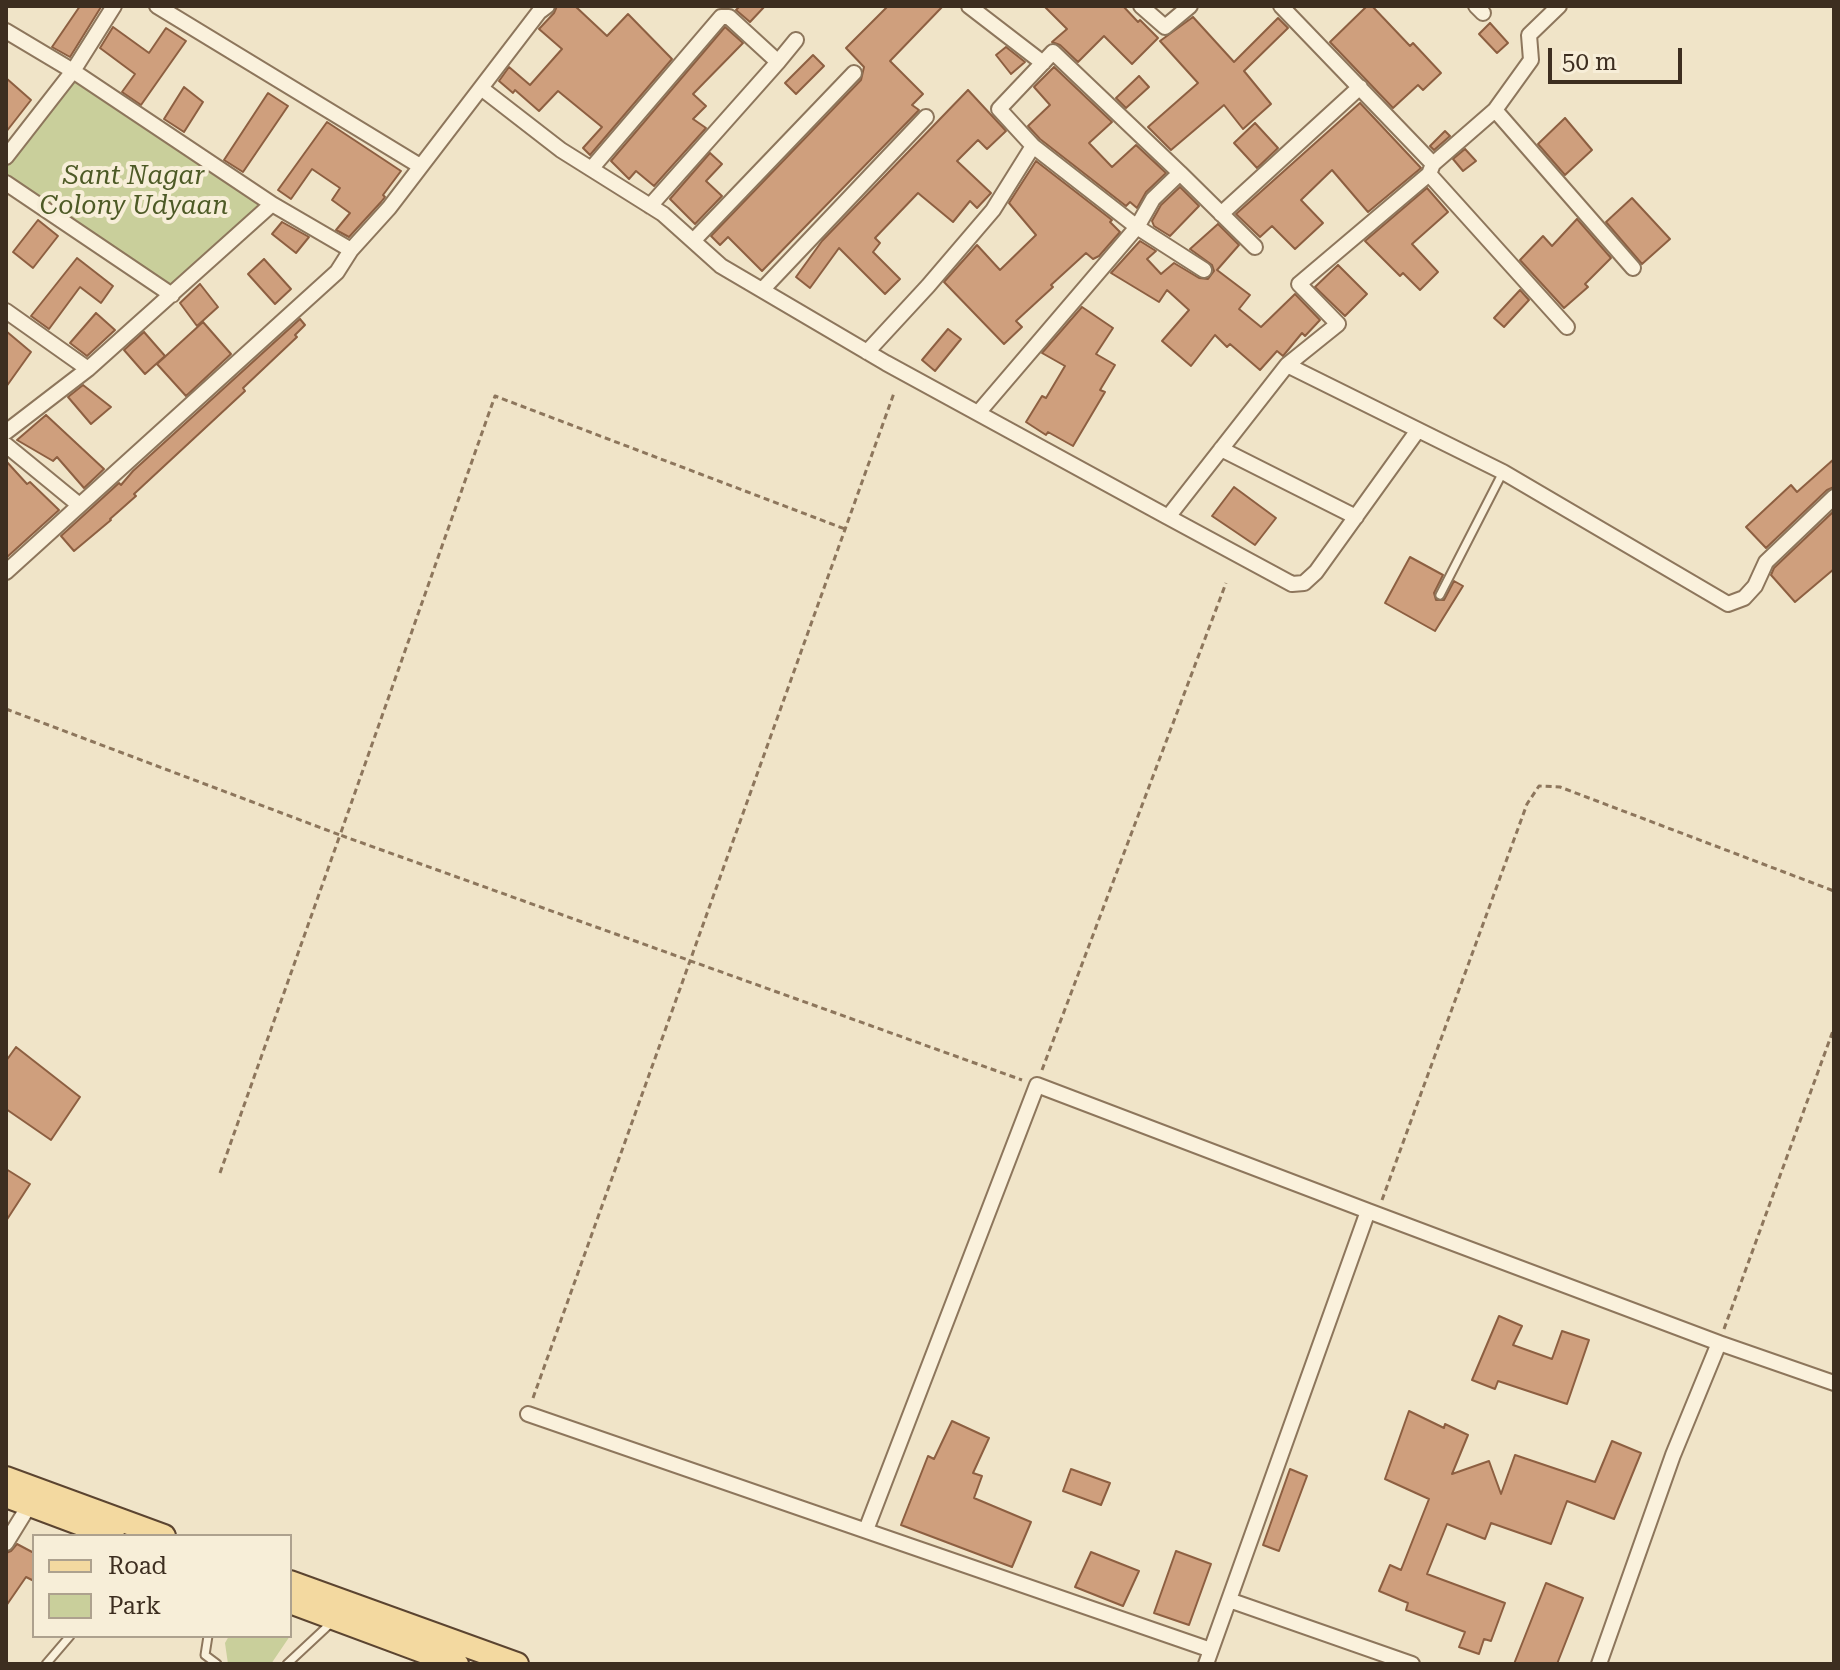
<!DOCTYPE html>
<html>
<head>
<meta charset="utf-8">
<style>
	body { margin:0 }
	#map { position:relative; width:1840px; height:1670px; overflow:hidden; background:#f0e4c8; font-family:"Roboto Serif",serif }
	canvas { display:block }
	.frame { position:absolute; inset:0; border:8px solid #3d2e20; pointer-events:none }
	.legend { position:absolute; left:32px; top:1534px; width:260px; height:104px; box-sizing:border-box; background:#f7eed8; border:2px solid #ada18e; margin:0; padding:10px 14px; list-style:none; font-size:24px; color:#3d2e20 }
	.legend li { display:flex; align-items:center; gap:16px; height:40px }
	.legend b { width:40px; border:2px solid #ada18e }
	.scale { position:absolute; left:1548px; top:48px; width:134px; height:36px; box-sizing:border-box; border:4px solid #3d2e20; border-top:0; padding-left:10px; font-size:24px; line-height:28px; white-space:nowrap; color:#3d2e20; -webkit-text-stroke:6px #f7eed8; paint-order:stroke }
</style>
</head>
<body>
<div id="map">
<canvas width="1840" height="1670"></canvas>
<div class="frame"></div>
<ul class="legend">
<li><b style="height:10px;background:#f3d9a0"></b>Road</li>
<li><b style="height:22px;background:#c9cf9b"></b>Park</li>
</ul>
<div class="scale">50 m</div>
</div>
<script>
const context = document.querySelector('canvas').getContext('2d');
context.lineJoin = 'round';
function fillPath(path, color) {
  context.fillStyle = color;
  context.fill(path, 'evenodd');
}
function shape(rows) {
  const path = new Path2D();
  for (const r of rows) {
    path.moveTo(r[0], r[1]);
    for (let i = 2; i < r.length; i += 2) path.lineTo(r[i], r[i + 1]);
  }
  return path;
}
function trace(path, color, width, dash) {
  context.strokeStyle = color;
  context.lineWidth = width;
  context.lineCap = dash ? 'butt' : 'round';
  context.setLineDash(dash || []);
  context.stroke(path);
}
function write(font, color, halo, rows, align = 'center') {
  context.font = font + ' "Roboto Serif",serif';
  context.lineWidth = 8;
  context.setLineDash([]);
  context.textBaseline = 'middle';
  context.strokeStyle = halo;
  context.fillStyle = color;
  for (const [text, x, y, turn = 0] of rows) {
    context.save();
    context.translate(x, y);
    context.rotate((+turn || 0) * Math.PI / 180);
    context.textAlign = isNaN(turn) ? turn : align;
    if (halo) context.strokeText(text, 0, 0);
    context.fillText(text, 0, 0);
    context.restore();
  }
}
fillPath(shape([
	[73,71,272,204,172,295,6,183,6,157],
	[229,1636,290,1636,271,1664,228,1664,225,1643]
]), '#c9cf9b');
const building = shape([
	[80,6,101,7,70,57,52,47,80,6],
	[557,6,575,6,607,36,628,14,672,59,590,155,583,148,602,127,558,91,539,111,515,90,513,93,499,81,509,67,530,85,562,49,539,29,554,13,557,6],
	[740,6,765,6,750,22,736,10,740,6],
	[888,6,943,6,890,61,923,94,912,105,919,110,762,271,728,237,720,245,711,236,861,80,864,67,846,48,888,6],
	[1044,6,1123,6,1138,22,1140,20,1158,38,1132,64,1104,36,1078,62,1060,45,1052,42,1067,29,1044,6],
	[1367,6,1372,6,1410,46,1413,43,1441,73,1423,90,1418,85,1393,108,1330,42,1367,6],
	[1193,17,1234,62,1278,18,1288,28,1244,71,1271,104,1243,129,1224,105,1171,150,1148,127,1198,83,1160,41,1193,17],
	[1490,23,1508,43,1497,53,1479,34,1490,23],
	[113,27,149,53,166,28,186,41,141,105,122,92,135,74,100,48,113,27],
	[725,27,743,43,693,94,706,106,693,119,706,128,654,186,636,171,629,179,611,161,725,27],
	[1006,47,1025,62,1011,74,996,55,1006,47],
	[813,55,824,66,796,94,785,83,813,55],
	[1054,67,1112,122,1089,143,1112,167,1136,145,1166,173,1146,192,1137,208,1130,202,1126,206,1040,139,1028,126,1050,105,1034,87,1054,67],
	[1139,76,1149,87,1126,108,1116,98,1139,76],
	[6,78,31,100,6,132,6,78],
	[184,87,203,102,184,132,164,119,184,87],
	[968,90,1006,131,987,149,978,140,957,161,991,193,977,208,970,201,953,222,918,193,875,238,880,243,873,252,900,279,885,294,839,248,810,288,796,277,822,241,968,90],
	[268,93,288,106,243,172,224,160,268,93],
	[1360,103,1421,168,1368,212,1332,170,1301,200,1323,223,1295,249,1272,226,1260,237,1236,214,1360,103],
	[1565,118,1592,150,1565,175,1538,144,1565,118],
	[327,122,401,171,383,195,385,197,381,202,349,237,336,230,350,213,332,200,340,188,312,169,291,199,278,190,327,122],
	[1255,123,1278,148,1257,168,1234,143,1255,123],
	[1445,131,1450,136,1434,150,1430,146,1445,131],
	[1465,149,1476,161,1463,171,1453,159,1465,149],
	[710,153,722,164,706,181,722,196,695,224,670,199,710,153],
	[1036,161,1112,220,1110,222,1120,232,1099,256,1093,259,1086,253,1051,285,1053,287,1016,321,1022,327,1004,344,944,282,977,245,1000,270,1036,235,1009,203,1036,161],
	[1180,187,1199,206,1170,236,1154,226,1152,221,1161,205,1180,187],
	[1427,188,1448,212,1412,244,1438,272,1420,290,1403,273,1400,276,1365,241,1427,188],
	[1632,198,1670,239,1642,264,1606,222,1632,198],
	[1577,219,1611,258,1585,284,1588,287,1564,308,1520,260,1543,236,1552,246,1577,219],
	[38,220,58,236,33,268,13,252,38,220],
	[282,222,309,237,296,253,272,234,282,222],
	[1218,224,1239,245,1217,270,1250,295,1239,309,1261,327,1295,294,1320,320,1305,336,1302,333,1283,356,1277,351,1260,370,1230,344,1227,347,1215,335,1191,366,1162,341,1189,310,1167,290,1159,302,1111,273,1140,241,1156,251,1147,259,1161,274,1174,263,1199,278,1208,279,1214,271,1212,265,1190,249,1218,224],
	[77,258,113,286,101,303,80,287,49,329,31,316,77,258],
	[264,259,291,289,275,304,248,274,264,259],
	[1338,265,1367,294,1345,316,1315,287,1338,265],
	[200,284,218,307,197,326,180,303,200,284],
	[1520,290,1529,300,1504,327,1494,318,1520,290],
	[1082,307,1113,328,1096,354,1115,365,1100,390,1105,392,1073,446,1048,432,1046,435,1026,422,1042,396,1046,398,1065,366,1042,353,1082,307],
	[96,313,115,330,87,356,70,343,96,313],
	[300,319,305,325,295,335,297,337,243,388,245,391,134,494,136,496,110,519,111,520,74,551,61,536,119,483,121,485,133,471,300,319],
	[203,322,231,354,186,396,157,364,203,322],
	[948,329,961,339,935,371,922,360,948,329],
	[6,331,31,352,6,387,6,331],
	[144,332,165,356,145,374,124,350,144,332],
	[83,385,111,407,91,424,68,397,83,385],
	[46,415,104,469,84,488,57,457,53,461,17,440,46,415],
	[1834,459,1834,487,1827,490,1766,548,1746,527,1791,485,1797,492,1834,459],
	[6,461,27,484,30,482,59,510,6,558,6,461],
	[1234,487,1276,518,1255,545,1212,516,1234,487],
	[1834,511,1834,569,1795,602,1771,575,1774,568,1834,511],
	[1410,557,1443,575,1434,593,1436,600,1444,600,1454,581,1463,586,1435,631,1385,603,1410,557],
	[16,1047,80,1097,51,1140,6,1109,6,1061,16,1047],
	[6,1169,30,1184,6,1221,6,1169],
	[1499,1316,1522,1326,1513,1345,1552,1359,1562,1331,1589,1340,1567,1404,1498,1381,1495,1389,1472,1380,1499,1316],
	[1409,1411,1444,1428,1445,1424,1468,1435,1452,1474,1489,1461,1501,1494,1515,1455,1595,1482,1612,1441,1641,1453,1614,1519,1567,1501,1551,1544,1491,1523,1485,1539,1447,1524,1427,1574,1505,1603,1491,1641,1484,1639,1479,1654,1459,1647,1465,1632,1406,1610,1408,1603,1379,1591,1390,1565,1401,1570,1429,1499,1385,1479,1409,1411],
	[952,1421,989,1438,973,1473,982,1476,974,1498,1031,1522,1012,1567,901,1525,928,1456,934,1459,952,1421],
	[1071,1469,1110,1483,1101,1505,1063,1491,1071,1469],
	[1290,1469,1307,1476,1279,1551,1263,1545,1290,1469],
	[17,1544,34,1553,34,1581,26,1577,6,1606,6,1553,11,1551,17,1544],
	[1176,1551,1211,1564,1189,1625,1154,1613,1176,1551],
	[1091,1552,1139,1571,1123,1606,1075,1587,1091,1552],
	[1546,1583,1583,1598,1557,1664,1514,1664,1546,1583]
]);
fillPath(building, '#cf9f7d');
trace(building, '#8d5f41', 2);
const lane = shape([
	[1440,595,1503,472],
	[208,1636,205,1655,217,1664],
	[46,1664,70,1636],
	[287,1664,331,1623]
]);
const street = shape([
	[157,6,420,166],
	[969,6,1043,63],
	[1141,6,1165,27,1190,6],
	[1281,6,1433,164],
	[1476,6,1483,13],
	[6,31,73,71,272,204],
	[481,88,561,150,663,214,721,266,886,363,1168,517,1287,365,1503,472,1728,604,1744,598,1755,586,1766,562,1834,497],
	[1495,110,1531,60,1529,35,1559,6],
	[6,157,73,71,114,6],
	[591,169,721,17,729,17,778,62,796,40],
	[1180,173,1255,247],
	[1429,174,1567,327],
	[6,183,172,295],
	[650,206,778,62],
	[1221,214,1360,87],
	[693,241,854,73],
	[762,290,926,117],
	[6,311,88,369],
	[867,352,928,286,993,210,1033,146,999,109,1053,52,1180,173,1153,199,1137,227,1204,270],
	[1287,365,1338,324,1299,284,1429,174,1433,164,1495,110,1633,268],
	[978,413,1137,227,1033,146],
	[6,432,88,369,272,204,351,250],
	[6,445,78,504],
	[1221,449,1356,517],
	[1168,517,1292,584,1304,583,1316,572,1418,430],
	[6,572,337,272,351,250,389,208,539,12,547,6],
	[528,1414,1211,1650],
	[866,1530,1037,1085,1368,1211],
	[6,1543,30,1504],
	[1229,1600,1412,1664],
	[1206,1664,1368,1211,1719,1343],
	[1599,1664,1673,1455,1719,1343,1834,1383]
]);
const primary = shape([
	[6,1478,164,1536],
	[6,1496,113,1536],
	[290,1582,517,1664],
	[290,1602,457,1664]
]);
trace(lane, '#8d765c', 11);
trace(street, '#8d765c', 18);
trace(primary, '#5b4430', 26);
trace(shape([
	[6,709,340,835,495,396,845,529],
	[1042,1070,1226,583],
	[220,1173,340,835,1022,1080],
	[1382,1200,1527,804,1539,786,1560,787,1834,891],
	[1724,1329,1834,1028],
	[533,1398,894,393]
]), '#8d765c', 3, [6, 4]);
trace(lane, '#faf1dc', 7);
trace(street, '#faf1dc', 14);
trace(primary, '#f3d9a0', 22);
write('italic 26px', '#4d5a26', '#f7eed8', [
	["Sant Nagar",134,176],
	["Colony Udyaan",134,206]
]);
</script>
</body>
</html>
